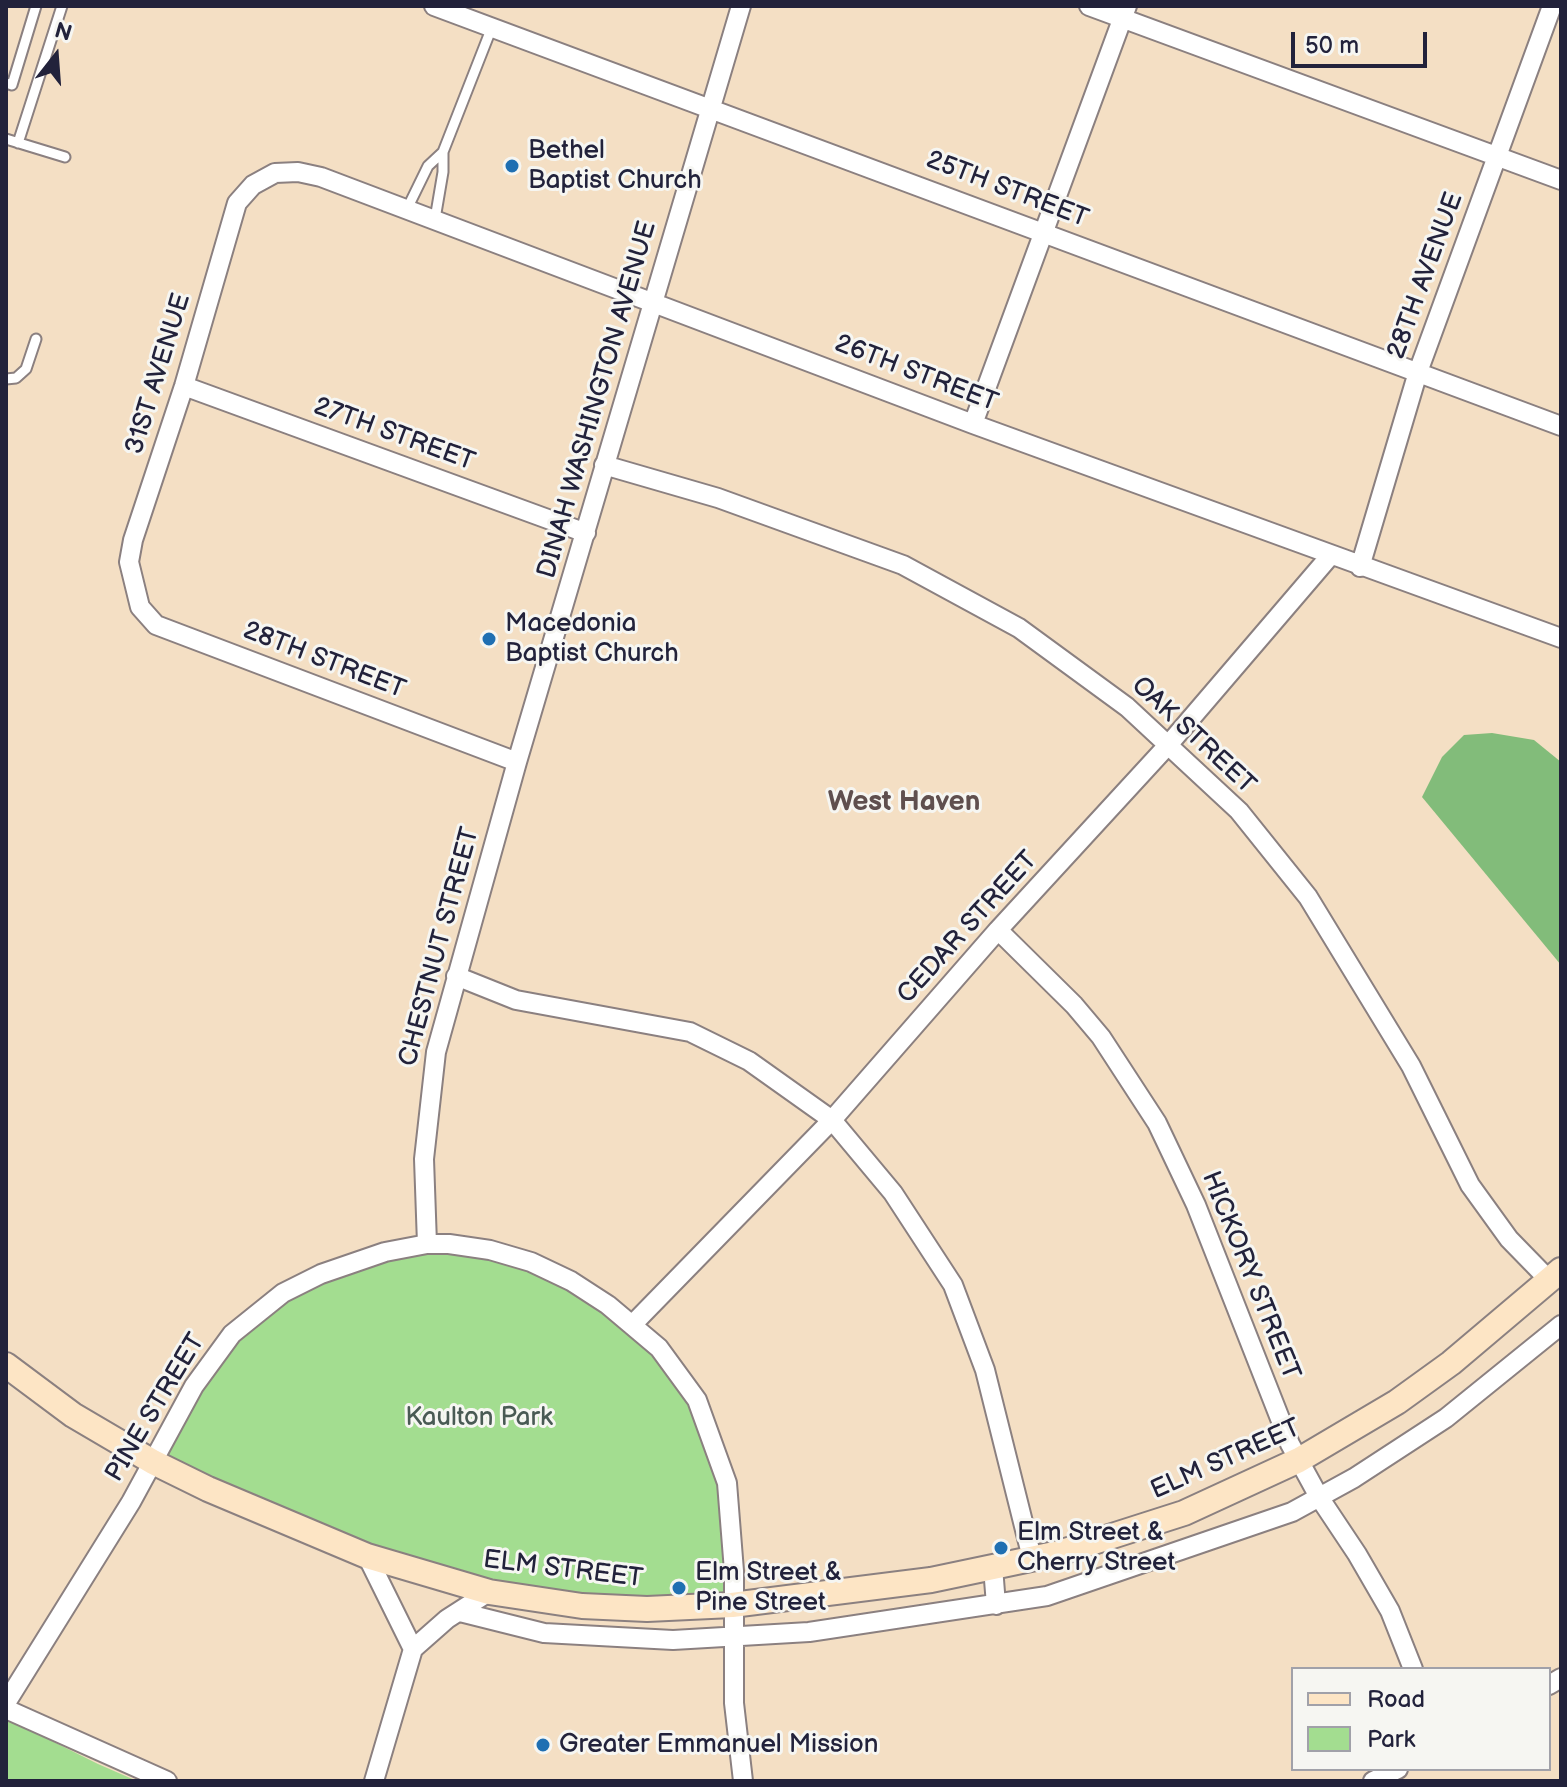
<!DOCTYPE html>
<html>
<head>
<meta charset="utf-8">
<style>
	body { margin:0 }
	#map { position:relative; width:1567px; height:1787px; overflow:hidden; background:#f4dfc4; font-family:"Balsamiq Sans",sans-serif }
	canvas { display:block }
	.frame { position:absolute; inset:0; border:8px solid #22223b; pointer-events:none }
	.legend { position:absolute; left:1291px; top:1667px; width:260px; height:104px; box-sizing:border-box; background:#f6f6f2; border:2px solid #a1a1a9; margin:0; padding:10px 14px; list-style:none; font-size:24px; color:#22223b }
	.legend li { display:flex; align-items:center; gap:16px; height:40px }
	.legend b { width:40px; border:2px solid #a1a1a9 }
	.north { position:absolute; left:16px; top:16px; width:80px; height:80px; -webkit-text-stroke:6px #f6f6f2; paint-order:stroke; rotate:17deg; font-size:22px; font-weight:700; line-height:32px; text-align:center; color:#22223b }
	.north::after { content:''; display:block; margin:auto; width:28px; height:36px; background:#22223b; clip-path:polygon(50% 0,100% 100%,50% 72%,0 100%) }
	.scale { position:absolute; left:1291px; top:32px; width:136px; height:36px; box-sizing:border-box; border:4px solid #22223b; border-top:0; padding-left:10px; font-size:24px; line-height:28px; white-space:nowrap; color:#22223b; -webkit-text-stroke:6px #f6f6f2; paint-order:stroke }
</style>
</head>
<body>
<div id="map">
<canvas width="1567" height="1787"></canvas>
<div class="frame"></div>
<ul class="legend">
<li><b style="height:10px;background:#fde5c5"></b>Road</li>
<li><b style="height:22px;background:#a3dd90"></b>Park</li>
</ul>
<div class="north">N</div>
<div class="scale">50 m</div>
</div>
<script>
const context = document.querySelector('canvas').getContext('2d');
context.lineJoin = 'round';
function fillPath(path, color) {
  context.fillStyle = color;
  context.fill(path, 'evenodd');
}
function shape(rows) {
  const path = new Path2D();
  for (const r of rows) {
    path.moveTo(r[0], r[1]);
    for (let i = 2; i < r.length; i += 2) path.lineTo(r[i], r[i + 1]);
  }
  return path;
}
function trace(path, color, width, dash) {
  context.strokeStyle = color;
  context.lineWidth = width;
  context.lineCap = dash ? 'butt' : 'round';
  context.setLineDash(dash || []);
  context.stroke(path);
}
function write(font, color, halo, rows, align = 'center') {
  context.font = font + ' "Balsamiq Sans",sans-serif';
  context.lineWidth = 6;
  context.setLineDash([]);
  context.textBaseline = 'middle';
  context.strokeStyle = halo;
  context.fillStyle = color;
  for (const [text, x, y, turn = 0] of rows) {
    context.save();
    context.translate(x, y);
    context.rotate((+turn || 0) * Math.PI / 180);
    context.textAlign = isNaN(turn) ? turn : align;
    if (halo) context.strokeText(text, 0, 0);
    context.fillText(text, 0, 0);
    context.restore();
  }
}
fillPath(shape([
	[427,1244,531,1262,659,1348,722,1462,732,1605,489,1592,153,1462,194,1386,283,1293],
	[6,1718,98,1764,137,1781,6,1781]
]), '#a3dd90');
fillPath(shape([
	[1492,733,1534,740,1561,762,1561,965,1422,797,1442,757,1464,735]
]), '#82bc7a');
const lane = shape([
	[6,83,12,85,36,6],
	[6,139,65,157],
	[18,143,62,6],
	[443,152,492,27],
	[407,209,428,166,443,152,443,172,435,219],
	[6,379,16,378,26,369,36,339]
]);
const street = shape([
	[434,6,1561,426],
	[1089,6,1561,180],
	[184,386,586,533],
	[973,424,1127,6],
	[604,465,718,498,903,565,1019,628,1127,707,1239,811,1308,897,1411,1066,1470,1185,1509,1239,1549,1280],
	[1360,567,1418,372,1552,6],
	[517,762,156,625,140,607,129,562,133,540,184,386,237,203,253,185,275,173,298,172,321,177,973,424,1561,638],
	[998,930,1074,1005,1101,1037,1157,1123,1196,1205,1290,1444,1319,1497,1357,1554,1390,1611,1413,1669],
	[456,976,516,1000,690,1032,749,1061,832,1120,893,1193,953,1285,985,1370,1032,1558],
	[427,1244,424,1159,436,1052,517,762,741,6],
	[633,1324,832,1120,998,930,1169,744,1330,556],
	[367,1556,413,1649],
	[993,1567,996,1605],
	[460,1612,544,1633,673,1640,809,1632,1047,1596,1292,1512,1354,1478,1446,1418,1561,1325],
	[413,1649,447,1619,489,1592],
	[1549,1685,1561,1678],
	[6,1703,131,1502,194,1386,232,1334,283,1293,321,1274,385,1252,427,1244,449,1244,490,1250,531,1262,571,1281,608,1305,659,1348,697,1400,727,1483,734,1571,734,1703,743,1781],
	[6,1709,167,1781],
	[374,1781,413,1649],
	[1373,1781,1398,1769]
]);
const secondary = shape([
	[6,1365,73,1415,153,1462,208,1489,367,1556,489,1592,582,1606,647,1609,732,1605,931,1580,993,1567,1059,1553,1184,1513,1299,1460,1397,1402,1451,1363,1561,1270]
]);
trace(lane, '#8b8080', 13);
trace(street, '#8b8080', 22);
trace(secondary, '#8b8080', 28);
trace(lane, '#fff', 9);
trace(street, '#fff', 18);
trace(secondary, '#fde5c5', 24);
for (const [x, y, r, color] of [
	[512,166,8,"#1f6fb2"],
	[489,639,8,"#1f6fb2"],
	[1001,1548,8,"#1f6fb2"],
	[679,1588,8,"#1f6fb2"],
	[543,1745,8,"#1f6fb2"]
]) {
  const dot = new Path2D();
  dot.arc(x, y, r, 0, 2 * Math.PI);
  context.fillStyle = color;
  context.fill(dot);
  trace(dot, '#f6f6f2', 3);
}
write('26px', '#22223b', '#f6f6f2', [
	["Bethel",528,151],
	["Baptist Church",528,181],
	["Macedonia",505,624],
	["Baptist Church",505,654],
	["Elm Street &",1017,1533],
	["Cherry Street",1017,1563],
	["Elm Street &",695,1573],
	["Pine Street",695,1603],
	["Greater Emmanuel Mission",559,1745]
], 'left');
write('26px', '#22223b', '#f6f6f2', [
	["25TH STREET",1007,190,21],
	["28TH AVENUE",1426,276,-70],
	["31ST AVENUE",159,374,-73],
	["26TH STREET",916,374,21],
	["DINAH WASHINGTON AVENUE",598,400,-74],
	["27TH STREET",394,435,20],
	["28TH STREET",324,661,21],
	["OAK STREET",1193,736,43],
	["CEDAR STREET",968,928,-48],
	["CHESTNUT STREET",440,947,-75],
	["HICKORY STREET",1250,1276,68],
	["PINE STREET",156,1408,-59],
	["ELM STREET",1226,1460,-24],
	["ELM STREET",563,1570,7]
]);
write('26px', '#495a54', '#f6f6f2', [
	["Kaulton Park",479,1418]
]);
write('bold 28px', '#5f4f4e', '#f6f6f2', [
	["West Haven",904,803]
]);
</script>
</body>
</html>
